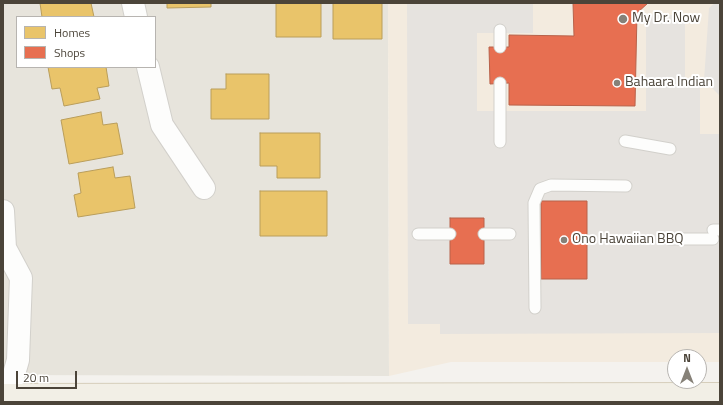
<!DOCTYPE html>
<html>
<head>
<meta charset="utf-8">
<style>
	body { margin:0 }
	#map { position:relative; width:723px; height:405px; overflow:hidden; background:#f4f2ee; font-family:"Titillium Web",sans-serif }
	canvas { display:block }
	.frame { position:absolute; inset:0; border:4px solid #4b4439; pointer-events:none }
	.legend { position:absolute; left:16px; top:16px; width:140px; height:52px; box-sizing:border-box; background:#fff; border:1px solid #b7b4b0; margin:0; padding:5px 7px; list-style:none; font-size:12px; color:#4b4439 }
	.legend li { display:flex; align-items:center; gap:8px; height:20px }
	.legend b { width:20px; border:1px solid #b7b4b0 }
	.north { position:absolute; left:667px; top:349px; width:40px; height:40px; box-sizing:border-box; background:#fff; border:1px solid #b7b4b0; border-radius:50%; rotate:0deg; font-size:11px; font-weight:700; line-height:16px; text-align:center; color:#4b4439 }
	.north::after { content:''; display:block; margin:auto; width:14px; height:18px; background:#868178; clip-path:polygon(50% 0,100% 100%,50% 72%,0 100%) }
	.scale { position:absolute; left:16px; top:371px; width:61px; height:18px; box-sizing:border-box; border:2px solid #4b4439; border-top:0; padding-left:5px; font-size:12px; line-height:14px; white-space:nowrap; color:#4b4439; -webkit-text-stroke:3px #fff; paint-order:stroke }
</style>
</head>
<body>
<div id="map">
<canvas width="723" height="405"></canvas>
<div class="frame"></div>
<ul class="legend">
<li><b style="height:11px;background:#e9c46a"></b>Homes</li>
<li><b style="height:11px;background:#e76f51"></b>Shops</li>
</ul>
<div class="north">N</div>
<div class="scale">20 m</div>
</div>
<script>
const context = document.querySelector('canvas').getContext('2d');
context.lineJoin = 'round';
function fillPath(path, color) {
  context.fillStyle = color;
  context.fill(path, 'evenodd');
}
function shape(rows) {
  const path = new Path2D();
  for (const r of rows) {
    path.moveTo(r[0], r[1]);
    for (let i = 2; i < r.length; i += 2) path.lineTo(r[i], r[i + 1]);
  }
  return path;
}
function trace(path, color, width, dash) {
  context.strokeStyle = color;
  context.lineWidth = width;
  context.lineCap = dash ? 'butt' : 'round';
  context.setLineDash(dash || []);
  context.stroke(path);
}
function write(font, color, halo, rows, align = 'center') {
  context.font = font + ' "Titillium Web",sans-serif';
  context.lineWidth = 4;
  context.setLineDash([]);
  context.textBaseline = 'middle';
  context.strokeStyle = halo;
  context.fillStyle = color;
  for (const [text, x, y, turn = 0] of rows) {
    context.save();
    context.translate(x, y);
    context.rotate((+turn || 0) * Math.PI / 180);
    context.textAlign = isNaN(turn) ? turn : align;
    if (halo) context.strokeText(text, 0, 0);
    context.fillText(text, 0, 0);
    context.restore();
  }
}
fillPath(shape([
	[3,3,388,3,389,376,3,375],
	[17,17,155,17,155,67,17,67]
]), '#e7e4dc');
fillPath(shape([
	[388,3,720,3,720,362,699,362,699,357,675,357,675,362,451,362,389,376]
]), '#f3ebdf');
fillPath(shape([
	[407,3,533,3,533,33,477,33,477,111,646,111,646,15,689,15,685,22,685,80,700,80,700,134,720,134,720,333,440,334,440,324,408,324],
	[715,3,720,3,720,96,704,80,709,8]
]), '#e6e3df');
const homes = shape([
	[40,3,91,3,94,17,42,17,40,3],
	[167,3,211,3,211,7,167,8,167,3],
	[276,3,321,3,321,37,276,37,276,3],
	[333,3,382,3,382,39,333,39,333,3],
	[48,67,106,67,109,86,97,88,100,99,64,106,60,88,52,89,48,67],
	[226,74,269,74,269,119,211,119,211,89,226,89,226,74],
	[101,112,103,125,117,123,123,154,69,164,61,120,101,112],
	[260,133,320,133,320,178,277,178,277,166,260,166,260,133],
	[113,167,115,178,130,176,135,208,78,217,74,195,81,193,78,173,113,167],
	[260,191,327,191,327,236,260,236,260,191]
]);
fillPath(homes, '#e9c46a');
trace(homes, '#ba9e5b', 1);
const shops = shape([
	[573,3,648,3,637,13,635,106,509,105,509,83,490,84,489,47,509,47,509,35,574,36,573,3],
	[541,201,587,201,587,279,541,279,541,201],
	[450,218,484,218,484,264,450,264,450,218]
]);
fillPath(shops, '#e76f51');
trace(shops, '#b8624a', 1);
const lane = shape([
	[500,30,500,47],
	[625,141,670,149],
	[500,142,500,83],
	[713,230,720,230],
	[418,234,450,234],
	[484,234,510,234],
	[669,239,713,239],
	[535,308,534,203,540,189,551,185,626,186]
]);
const street = shape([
	[133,3,136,17],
	[148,67,162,125,204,188],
	[3,211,5,248,21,278,18,360,8,395,8,402]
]);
const primary = shape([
	[3,395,720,394]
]);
trace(lane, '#d2d0cb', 13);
trace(street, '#d2d0cb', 24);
trace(primary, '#d6cebb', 24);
trace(lane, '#fdfdfc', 11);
trace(street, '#fdfdfc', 22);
trace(primary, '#f2efe6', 22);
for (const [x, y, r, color] of [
	[623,19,5,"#868178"],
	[617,83,4,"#868178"],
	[564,240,4,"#868178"]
]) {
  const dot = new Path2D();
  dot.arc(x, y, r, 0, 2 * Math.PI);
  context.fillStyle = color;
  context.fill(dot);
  trace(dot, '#fff', 1.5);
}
write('14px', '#4b4439', '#fff', [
	["My Dr. Now",632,19],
	["Bahaara Indian",625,83],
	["Ono Hawaiian BBQ",572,240]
], 'left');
</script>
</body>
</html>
